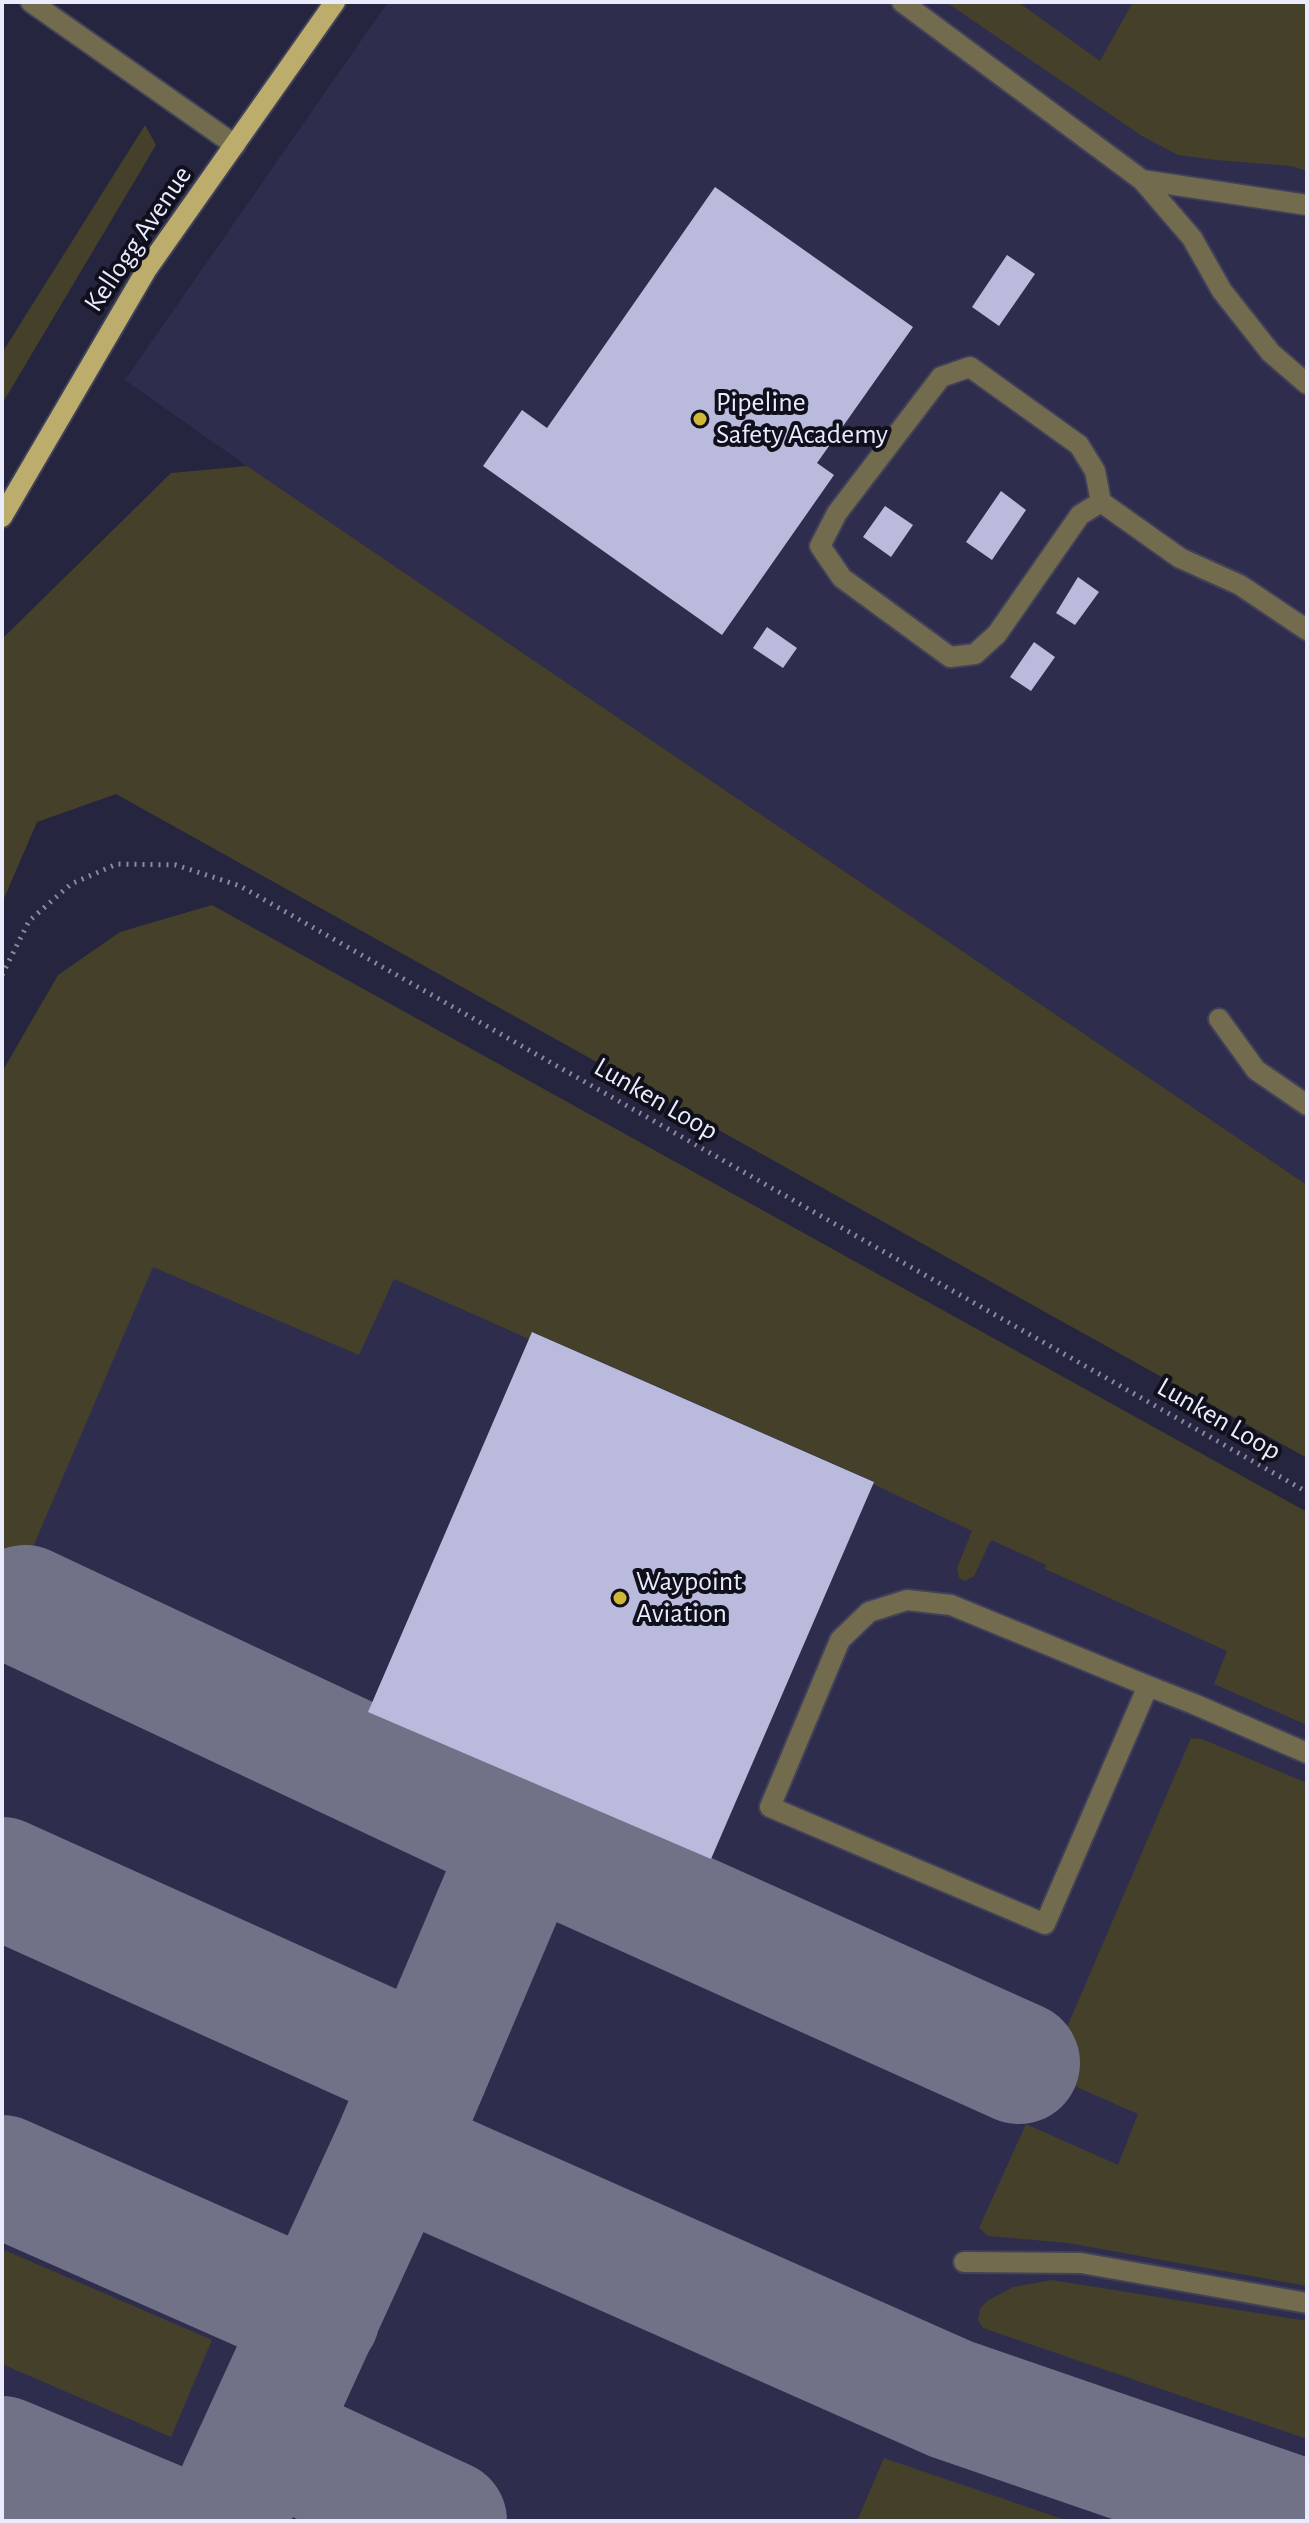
<!DOCTYPE html>
<html>
<head>
<meta charset="utf-8">
<style>
	body { margin:0 }
	#map { position:relative; width:1309px; height:2523px; overflow:hidden; background:#26253f; font-family:"Alegreya Sans",sans-serif }
	canvas { display:block }
	.frame { position:absolute; inset:0; border:4px solid #eaebfd; pointer-events:none }
</style>
</head>
<body>
<div id="map">
<canvas width="1309" height="2523"></canvas>
<div class="frame"></div>
</div>
<script>
const context = document.querySelector('canvas').getContext('2d');
context.lineJoin = 'round';
function fillPath(path, color) {
  context.fillStyle = color;
  context.fill(path, 'evenodd');
}
function shape(rows) {
  const path = new Path2D();
  for (const r of rows) {
    path.moveTo(r[0], r[1]);
    for (let i = 2; i < r.length; i += 2) path.lineTo(r[i], r[i + 1]);
  }
  return path;
}
function trace(path, color, width, dash) {
  context.strokeStyle = color;
  context.lineWidth = width;
  context.lineCap = dash ? 'butt' : 'round';
  context.setLineDash(dash || []);
  context.stroke(path);
}
function write(font, color, halo, rows, align = 'center') {
  context.font = font + ' "Alegreya Sans",sans-serif';
  context.lineWidth = 8;
  context.setLineDash([]);
  context.textBaseline = 'middle';
  context.strokeStyle = halo;
  context.fillStyle = color;
  for (const [text, x, y, turn = 0] of rows) {
    context.save();
    context.translate(x, y);
    context.rotate((+turn || 0) * Math.PI / 180);
    context.textAlign = isNaN(turn) ? turn : align;
    if (halo) context.strokeText(text, 0, 0);
    context.fillText(text, 0, 0);
    context.restore();
  }
}
fillPath(shape([
	[388,2,1264,2,1307,32,1307,1185,247,466,125,380],
	[170,1118,1307,1650,1307,2521,2,2521,2,1508]
]), '#2f2d4e');
fillPath(shape([
	[946,2,1018,2,1100,61,1133,2,1307,2,1307,171,1291,166,1216,160,1178,155,1142,136],
	[145,125,156,145,2,404,2,353],
	[247,466,1307,1185,1307,1458,116,794,37,822,2,903,3,638,171,473],
	[212,905,1307,1512,1307,1725,1214,1684,1227,1651,1045,1569,1046,1565,991,1540,974,1576,965,1581,959,1578,957,1568,972,1531,873,1484,873,1481,533,1332,529,1339,394,1279,359,1355,153,1267,2,1619,2,1072,58,975,120,932],
	[1191,1738,1202,1739,1307,1783,1307,2286,1068,2243,988,2236,979,2228,1026,2124,1118,2165,1138,2114,1047,2074],
	[2,2249,212,2340,171,2437,2,2364],
	[1052,2280,1307,2321,1307,2439,983,2328,978,2320,980,2309,987,2301,1013,2287],
	[884,2458,1068,2521,857,2521]
]), '#454029');
trace(shape([
	[25,1606,525,1841,1019,2063],
	[2,1878,428,2070],
	[393,2152,951,2399,1305,2521],
	[2,2176,319,2316],
	[263,2436,446,2521],
	[2,2457,155,2521],
	[224,2521,393,2152,525,1841]
]), '#717188', 122);
fillPath(shape([
	[715,187,913,327,817,463,834,475,722,635,483,466,522,410,547,428],
	[1007,255,1035,274,999,326,972,307],
	[1001,491,1026,510,992,560,966,542],
	[885,506,913,525,891,557,863,537],
	[1078,577,1099,592,1075,625,1056,613],
	[767,627,797,648,783,668,753,648],
	[1034,642,1055,657,1031,691,1010,677],
	[532,1332,874,1482,711,1859,368,1712]
]), '#babadc');
const minor = shape([
	[31,2,235,145],
	[902,2,1142,180,1192,238,1222,291,1271,353,1307,384],
	[1142,180,1307,205],
	[1101,502,1080,515,997,634,975,654,950,657,842,578,820,546,837,513,941,377,970,367,1079,445,1095,471,1101,502,1180,558,1240,585,1307,630],
	[1219,1019,1256,1070,1307,1105],
	[1148,1686,1045,1924,770,1807,840,1640,869,1612,907,1600,951,1605,1148,1686,1194,1704,1307,1753],
	[964,2262,1081,2263,1307,2303]
]);
const major = shape([
	[2,517,147,269,335,2]
]);
trace(minor, '#41415a', 24);
trace(major, '#41415a', 24);
trace(shape([
	[2,975,29,921,71,884,117,864,176,865,240,886,1307,1492]
]), '#8a8a9f', 5, [2, 6]);
trace(minor, '#726b4d', 20);
trace(major, '#bcad6d', 20);
for (const [x, y, r, color] of [
	[700,419,8,"#d1b736"],
	[620,1598,8,"#d1b736"]
]) {
  const dot = new Path2D();
  dot.arc(x, y, r, 0, 2 * Math.PI);
  context.fillStyle = color;
  context.fill(dot);
  trace(dot, '#10101c', 3);
}
write('28px', '#eaebfd', '#10101c', [
	["Kellogg Avenue",138,239,-56],
	["Lunken Loop",656,1099,30],
	["Lunken Loop",1219,1419,30]
]);
write('28px', '#eaebfd', '#10101c', [
	["Pipeline",716,403],
	["Safety Academy",716,435],
	["Waypoint",636,1582],
	["Aviation",636,1614]
], 'left');
</script>
</body>
</html>
